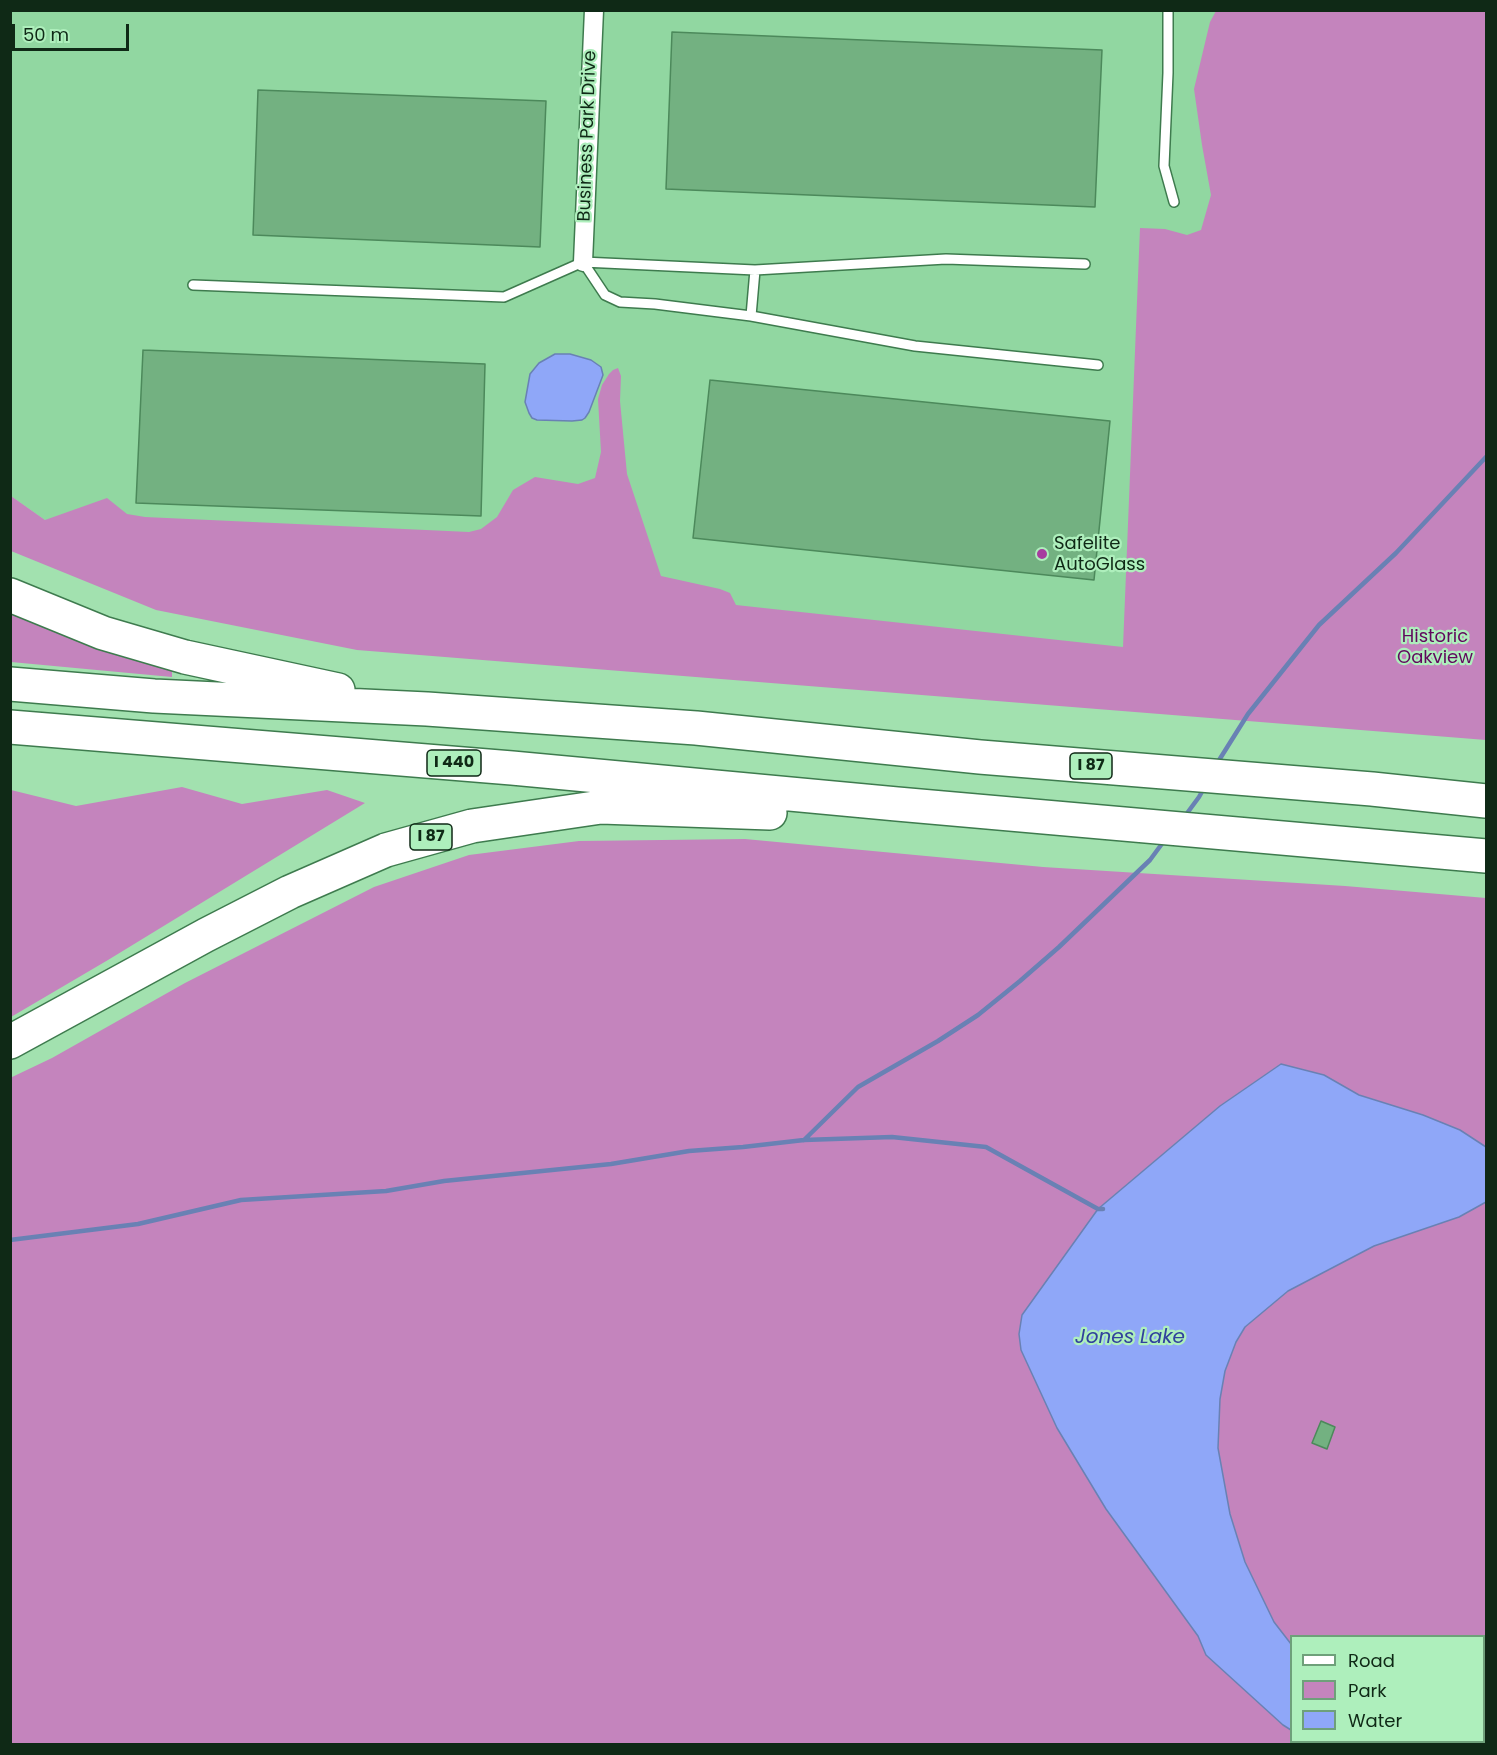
<!DOCTYPE html>
<html>
<head>
<meta charset="utf-8">
<style>
	body { margin:0 }
	#map { position:relative; width:1497px; height:1755px; overflow:hidden; background:#a2e1af; font-family:Poppins,sans-serif }
	canvas { display:block }
	.frame { position:absolute; inset:0; border:12px solid #0f2916; pointer-events:none }
	.legend { position:absolute; left:1290px; top:1635px; width:195px; height:108px; box-sizing:border-box; background:#aeefbc; border:2px solid #6ea07a; margin:0; padding:8px 10px; list-style:none; font-size:18px; color:#0f2916 }
	.legend li { display:flex; align-items:center; gap:12px; height:30px }
	.legend b { width:30px; border:2px solid #6ea07a }
	.scale { position:absolute; left:12px; top:24px; width:117px; height:27px; box-sizing:border-box; border:3px solid #0f2916; border-top:0; padding-left:8px; font-size:18px; line-height:21px; white-space:nowrap; color:#0f2916; -webkit-text-stroke:4px #aeefbc; paint-order:stroke }
</style>
</head>
<body>
<div id="map">
<canvas width="1497" height="1755"></canvas>
<div class="frame"></div>
<ul class="legend">
<li><b style="height:8px;background:#fff"></b>Road</li>
<li><b style="height:16px;background:#c484bd"></b>Park</li>
<li><b style="height:16px;background:#8fa7f8"></b>Water</li>
</ul>
<div class="scale">50 m</div>
</div>
<script>
const context = document.querySelector('canvas').getContext('2d');
context.lineJoin = 'round';
function fillPath(path, color) {
  context.fillStyle = color;
  context.fill(path, 'evenodd');
}
function shape(rows) {
  const path = new Path2D();
  for (const r of rows) {
    path.moveTo(r[0], r[1]);
    for (let i = 2; i < r.length; i += 2) path.lineTo(r[i], r[i + 1]);
  }
  return path;
}
function trace(path, color, width, dash) {
  context.strokeStyle = color;
  context.lineWidth = width;
  context.lineCap = dash ? 'butt' : 'round';
  context.setLineDash(dash || []);
  context.stroke(path);
}
function write(font, color, halo, rows, align = 'center') {
  context.font = font + ' Poppins,sans-serif';
  context.lineWidth = 4.5;
  context.setLineDash([]);
  context.textBaseline = 'middle';
  context.strokeStyle = halo;
  context.fillStyle = color;
  for (const [text, x, y, turn = 0] of rows) {
    context.save();
    context.translate(x, y);
    context.rotate((+turn || 0) * Math.PI / 180);
    context.textAlign = isNaN(turn) ? turn : align;
    if (halo) context.strokeText(text, 0, 0);
    context.fillText(text, 0, 0);
    context.restore();
  }
}
fillPath(shape([
	[10,11,1486,11,1486,443,1289,678,45,520,11,496]
]), '#91d7a1');
fillPath(shape([
	[1216,11,1486,11,1486,740,357,650,156,610,11,551,11,496,45,520,107,498,127,514,145,517,469,532,481,529,497,517,513,490,535,477,578,484,595,478,601,452,598,399,602,385,609,374,613,370,618,368,621,376,620,401,627,474,661,576,720,589,730,593,736,605,1123,647,1140,228,1165,229,1187,235,1201,230,1211,195,1202,145,1194,89,1210,22],
	[10,607,119,656,172,671,172,677,11,662],
	[182,787,242,804,327,790,365,803,108,960,11,1017,11,790,76,806],
	[745,839,1043,867,1345,886,1486,898,1486,1147,1460,1130,1423,1115,1359,1095,1324,1075,1281,1064,1220,1106,1098,1209,1021,1350,1057,1428,1106,1509,1198,1636,1206,1655,1283,1725,1291,1730,1292,1742,1484,1742,1484,1636,1292,1636,1291,1644,1274,1622,1245,1562,1230,1514,1218,1448,1220,1399,1225,1371,1236,1342,1245,1327,1288,1291,1374,1246,1459,1217,1486,1202,1486,1744,11,1744,10,1078,52,1058,185,983,374,887,469,855,579,841]
]), '#c484bd');
const water = shape([
	[555,354,570,354,591,360,601,367,603,375,589,412,585,418,582,420,572,421,537,420,532,418,529,413,525,402,530,374,539,363,555,354],
	[1281,1064,1324,1075,1359,1095,1423,1115,1460,1130,1486,1147,1486,1202,1459,1217,1374,1246,1288,1291,1245,1327,1236,1342,1225,1371,1220,1399,1218,1448,1230,1514,1245,1562,1274,1622,1291,1644,1291,1730,1283,1725,1206,1655,1198,1636,1106,1509,1057,1428,1021,1350,1019,1334,1022,1315,1098,1209,1220,1106,1281,1064]
]);
fillPath(water, '#8fa7f8');
trace(water, '#6981b4', 1.5);
trace(shape([
	[1216,765,1248,714,1319,625,1396,553,1486,457],
	[1185,816,1199,797,1204,788],
	[804,1140,858,1087,938,1041,978,1015,1020,981,1059,947,1150,860,1164,841],
	[10,1240,138,1224,241,1200,386,1191,444,1181,611,1164,689,1151,743,1147,804,1140,892,1137,986,1147,1098,1209,1103,1209]
]), '#6981b4', 4.5);
const building = shape([
	[672,32,1102,50,1095,207,666,189,672,32],
	[258,90,546,101,540,247,253,235,258,90],
	[143,350,485,364,481,516,136,503,143,350],
	[710,380,1110,421,1094,580,693,538,710,380],
	[1321,1421,1335,1427,1327,1449,1312,1443,1321,1421]
]);
fillPath(building, '#73b181');
trace(building, '#4c895b', 1.5);
const lane = shape([
	[1168,10,1168,73,1164,166,1174,202],
	[583,262,605,295,620,302,655,304,751,316,915,346,1098,365],
	[755,270,946,259,1085,264],
	[193,285,504,297,583,262,755,270,751,316]
]);
const street = shape([
	[583,262,594,10]
]);
const highway = shape([
	[10,595,103,633,185,657,338,690],
	[10,684,154,696,427,709,696,728,980,757,1372,789,1486,801],
	[10,727,512,768,897,804,1486,856],
	[10,1042,206,935,290,892,386,850,472,826,601,807,770,813]
]);
trace(lane, '#3e7b4e', 12);
trace(street, '#3e7b4e', 21);
trace(highway, '#3e7b4e', 36);
trace(lane, '#fff', 9);
trace(street, '#fff', 18);
trace(highway, '#fff', 33);
for (const [x, y, r, color] of [
	[1042,554,6,"#a73d9f"]
]) {
  const dot = new Path2D();
  dot.arc(x, y, r, 0, 2 * Math.PI);
  context.fillStyle = color;
  context.fill(dot);
  trace(dot, '#aeefbc', 2);
}
for (const [x, y, w] of [
	[454,763,54],
	[1091,766,42],
	[431,837,42]
]) {
  const box = new Path2D();
  box.roundRect(x - w / 2, y - 13, w, 26, 4.5);
  context.fillStyle = '#aeefbc';
  context.fill(box);
  trace(box, '#0f2916', 1.5);
}
write('bold 16px', '#0f2916', null, [
	["I 440",454,763],
	["I 87",1091,766],
	["I 87",431,837]
]);
write('18px', '#0f2916', '#aeefbc', [
	["Business Park Drive",588,136,-88]
]);
write('18px', '#0f2916', '#aeefbc', [
	["Safelite",1054,544],
	["AutoGlass",1054,565]
], 'left');
write('18px', '#61085d', '#aeefbc', [
	["Historic",1435,637],
	["Oakview",1435,658]
]);
write('italic 20px', '#31419d', '#aeefbc', [
	["Jones Lake",1130,1338]
]);
</script>
</body>
</html>
